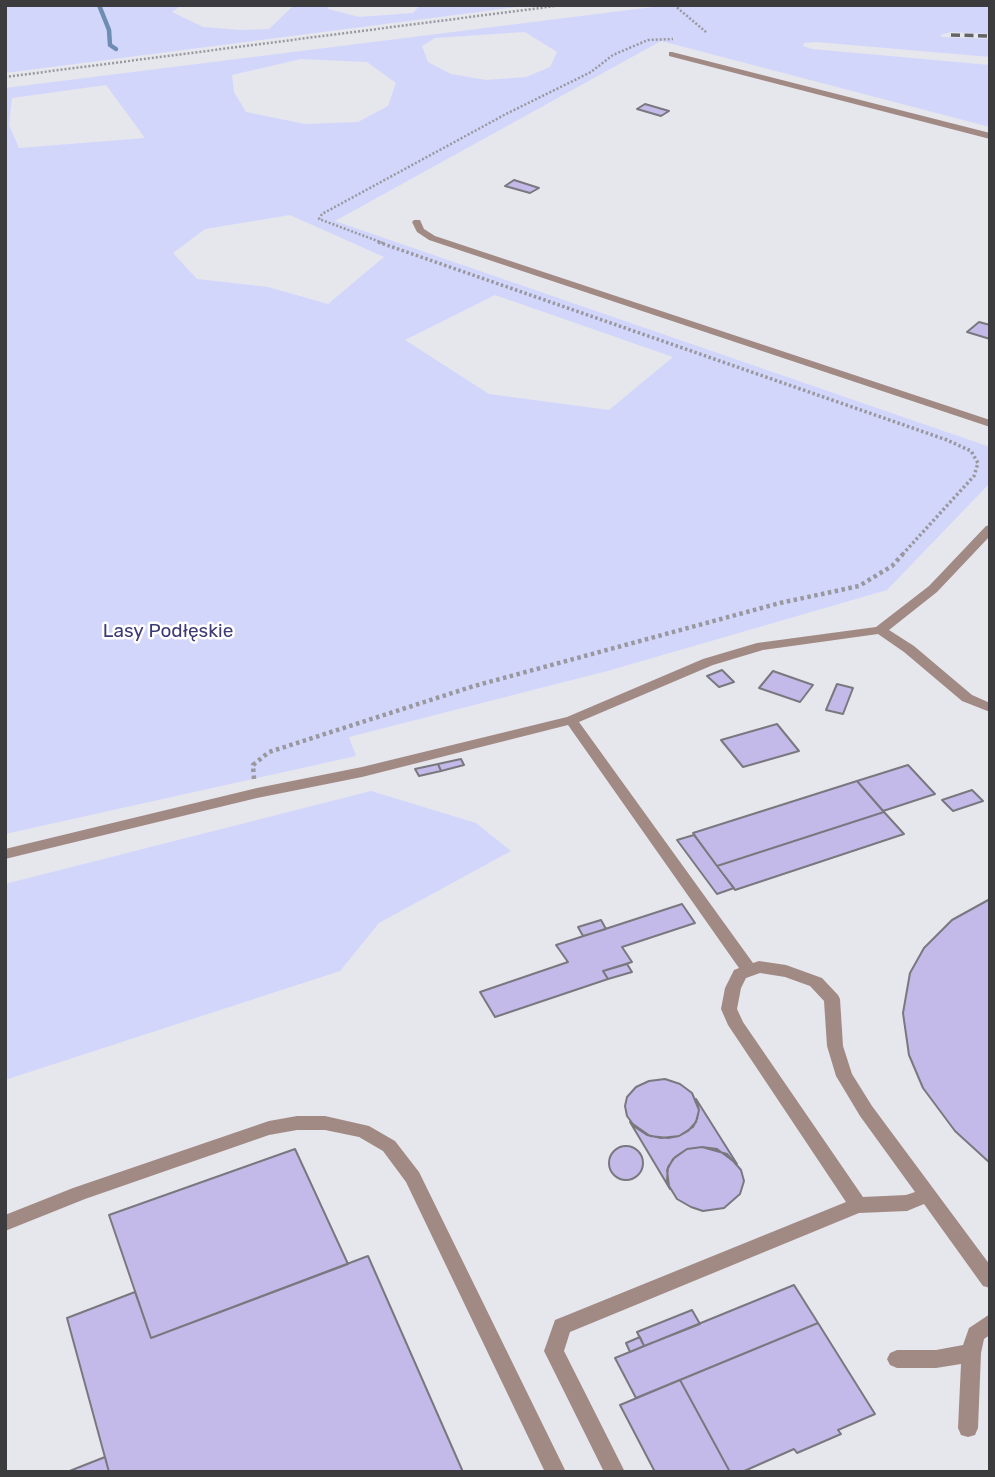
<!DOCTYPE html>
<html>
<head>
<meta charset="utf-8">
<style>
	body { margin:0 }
	#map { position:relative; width:995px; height:1477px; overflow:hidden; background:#e6e6ed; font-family:Rubik,sans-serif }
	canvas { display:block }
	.frame { position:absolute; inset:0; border:7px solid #3c3c3f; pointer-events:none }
</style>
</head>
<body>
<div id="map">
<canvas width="995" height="1477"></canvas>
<div class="frame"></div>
</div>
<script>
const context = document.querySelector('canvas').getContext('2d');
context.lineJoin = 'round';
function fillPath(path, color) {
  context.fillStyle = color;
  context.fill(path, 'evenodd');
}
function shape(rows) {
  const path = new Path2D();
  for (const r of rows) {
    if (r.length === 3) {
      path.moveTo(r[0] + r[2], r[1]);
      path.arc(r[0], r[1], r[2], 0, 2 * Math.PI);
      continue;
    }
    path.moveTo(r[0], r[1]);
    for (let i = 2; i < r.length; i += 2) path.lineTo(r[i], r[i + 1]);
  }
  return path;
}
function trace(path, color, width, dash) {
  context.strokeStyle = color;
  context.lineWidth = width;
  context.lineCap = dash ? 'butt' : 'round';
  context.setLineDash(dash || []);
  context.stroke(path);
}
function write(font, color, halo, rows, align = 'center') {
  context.font = font + ' Rubik,sans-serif';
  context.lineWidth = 5;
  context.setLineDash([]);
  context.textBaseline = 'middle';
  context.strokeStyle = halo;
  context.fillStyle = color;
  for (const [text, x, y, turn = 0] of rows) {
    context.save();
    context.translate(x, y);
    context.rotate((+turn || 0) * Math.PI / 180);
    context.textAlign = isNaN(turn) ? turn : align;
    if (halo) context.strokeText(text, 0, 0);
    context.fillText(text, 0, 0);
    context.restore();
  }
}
fillPath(shape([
	[5,5,182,5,172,12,203,27,241,30,269,29,294,5,330,5,328,9,359,17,413,13,420,5,532,5,5,73],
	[669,5,990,5,990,34,951,32,940,35,942,37,990,39,990,57,816,42,804,43,803,46,812,49,990,65,990,127,661,41,335,221,990,447,990,483,887,590,611,670,349,737,356,756,5,834,5,88],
	[525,32,557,52,550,67,526,77,486,80,451,74,428,62,422,46,435,38],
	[301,59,367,62,396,83,388,106,358,122,305,124,246,112,234,92,232,75],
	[106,85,145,138,19,148,9,125,12,98],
	[290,215,384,257,328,304,268,287,197,279,173,253,205,229],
	[495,295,673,357,609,410,489,394,405,340],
	[371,791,476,823,511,851,379,923,340,971,5,1080,5,884]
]), '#d3d6fb');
trace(shape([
	[99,5,109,30,110,45,116,49]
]), '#6f8cb2', 4.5);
const building = shape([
	[645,104,669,111,661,116,637,109,645,104],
	[514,180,539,188,530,193,505,186,514,180],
	[979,322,990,325,990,339,967,332,979,322],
	[722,670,734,682,719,687,707,676,722,670],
	[773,671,813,685,800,702,759,688,773,671],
	[837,684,853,688,843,714,826,710,837,684],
	[777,724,799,751,743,767,721,740,777,724],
	[461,759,464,765,441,771,438,764,461,759],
	[438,764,441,771,419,776,415,769,438,764],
	[908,765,935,794,883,811,857,781,908,765],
	[857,781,884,812,717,866,693,833,857,781],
	[972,790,983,801,953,811,942,800,972,790],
	[884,812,904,834,735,890,717,866,884,812],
	[694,835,717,866,734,888,717,894,677,840,694,835],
	[990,899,990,1163,955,1131,923,1088,909,1055,903,1013,910,973,924,948,952,920,990,899],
	[682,904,695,923,622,947,632,962,603,971,608,979,495,1017,480,992,568,962,556,945,682,904],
	[601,920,606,929,583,936,578,927,601,920],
	[627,964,632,972,608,979,603,971,627,964],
	[665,1079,680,1084,692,1093,699,1110,696,1122,688,1131,679,1136,661,1138,647,1135,635,1127,627,1116,625,1106,627,1097,636,1087,649,1081,665,1079],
	[696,1099,737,1164,717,1149,702,1147,687,1149,675,1157,668,1167,667,1180,670,1189,630,1122,650,1136,668,1138,679,1136,693,1127,697,1119,699,1110,696,1099],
	[626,1163,17],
	[702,1147,727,1154,741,1170,744,1181,740,1194,724,1208,703,1211,691,1207,677,1199,669,1186,667,1170,673,1159,687,1149,702,1147],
	[295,1149,348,1264,151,1338,109,1215,295,1149],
	[368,1256,463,1472,109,1472,67,1318,135,1292,151,1338,368,1256],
	[794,1285,818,1323,636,1398,615,1358,794,1285],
	[692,1310,700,1324,644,1346,637,1332,692,1310],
	[818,1323,875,1414,838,1430,841,1434,797,1453,794,1449,742,1472,730,1472,680,1380,818,1323],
	[640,1337,644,1346,630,1352,626,1343,640,1337],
	[680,1380,730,1472,655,1472,620,1405,680,1380],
	[105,1457,109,1472,67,1472,105,1457]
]);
fillPath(building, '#c4bae9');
trace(building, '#7a787f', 2);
trace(shape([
	[674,5,706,32],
	[5,77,563,5],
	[383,243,319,219,322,214,506,114,591,72,613,55,648,40,673,39]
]), '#98989e', 2.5, [2, 2]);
trace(shape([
	[378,242,947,440,971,451,978,463,974,476,901,556]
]), '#98989e', 3.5, [2.5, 2.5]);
trace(shape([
	[254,779,253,765,269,752,474,686,780,603,859,586,892,566,903,554]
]), '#98989e', 4.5, [3.5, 3.5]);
fillPath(shape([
	[672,52,990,133,990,139,669,56,669,52,672,52],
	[414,220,420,220,424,229,435,236,990,420,990,427,429,240,417,232,412,222,414,220],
	[990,525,990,536,937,592,889,630,914,646,972,695,990,703,990,712,962,701,904,652,878,634,763,650,713,665,579,722,753,963,759,961,786,965,822,978,838,995,840,999,843,1046,852,1074,872,1106,990,1265,990,1288,983,1286,924,1204,907,1211,859,1213,570,1332,564,1351,625,1472,604,1472,547,1357,544,1351,555,1320,846,1202,728,1025,721,1009,725,988,734,970,739,968,568,725,362,777,257,798,5,859,5,849,257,788,362,767,567,717,703,659,757,643,876,627,929,586,986,526,990,525],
	[760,973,785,977,810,986,824,1001,827,1046,836,1076,860,1116,915,1192,906,1195,863,1197,743,1022,737,1009,741,988,746,978,760,973],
	[297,1116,325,1116,369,1126,395,1141,419,1172,566,1472,545,1472,406,1182,383,1151,359,1137,325,1130,297,1130,269,1135,85,1199,5,1231,5,1215,73,1188,269,1121,297,1116],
	[990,1314,990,1335,984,1339,981,1353,978,1428,975,1435,968,1437,961,1435,958,1428,961,1364,936,1368,897,1368,890,1365,887,1359,890,1353,897,1350,936,1350,963,1345,969,1328,990,1314]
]), '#a28a84');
trace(shape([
	[951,35,990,36]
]), '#646468', 3.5, [9, 4.5]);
write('19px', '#3d3b75', '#fff', [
	["Lasy Podłęskie",168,632]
]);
</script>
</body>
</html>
